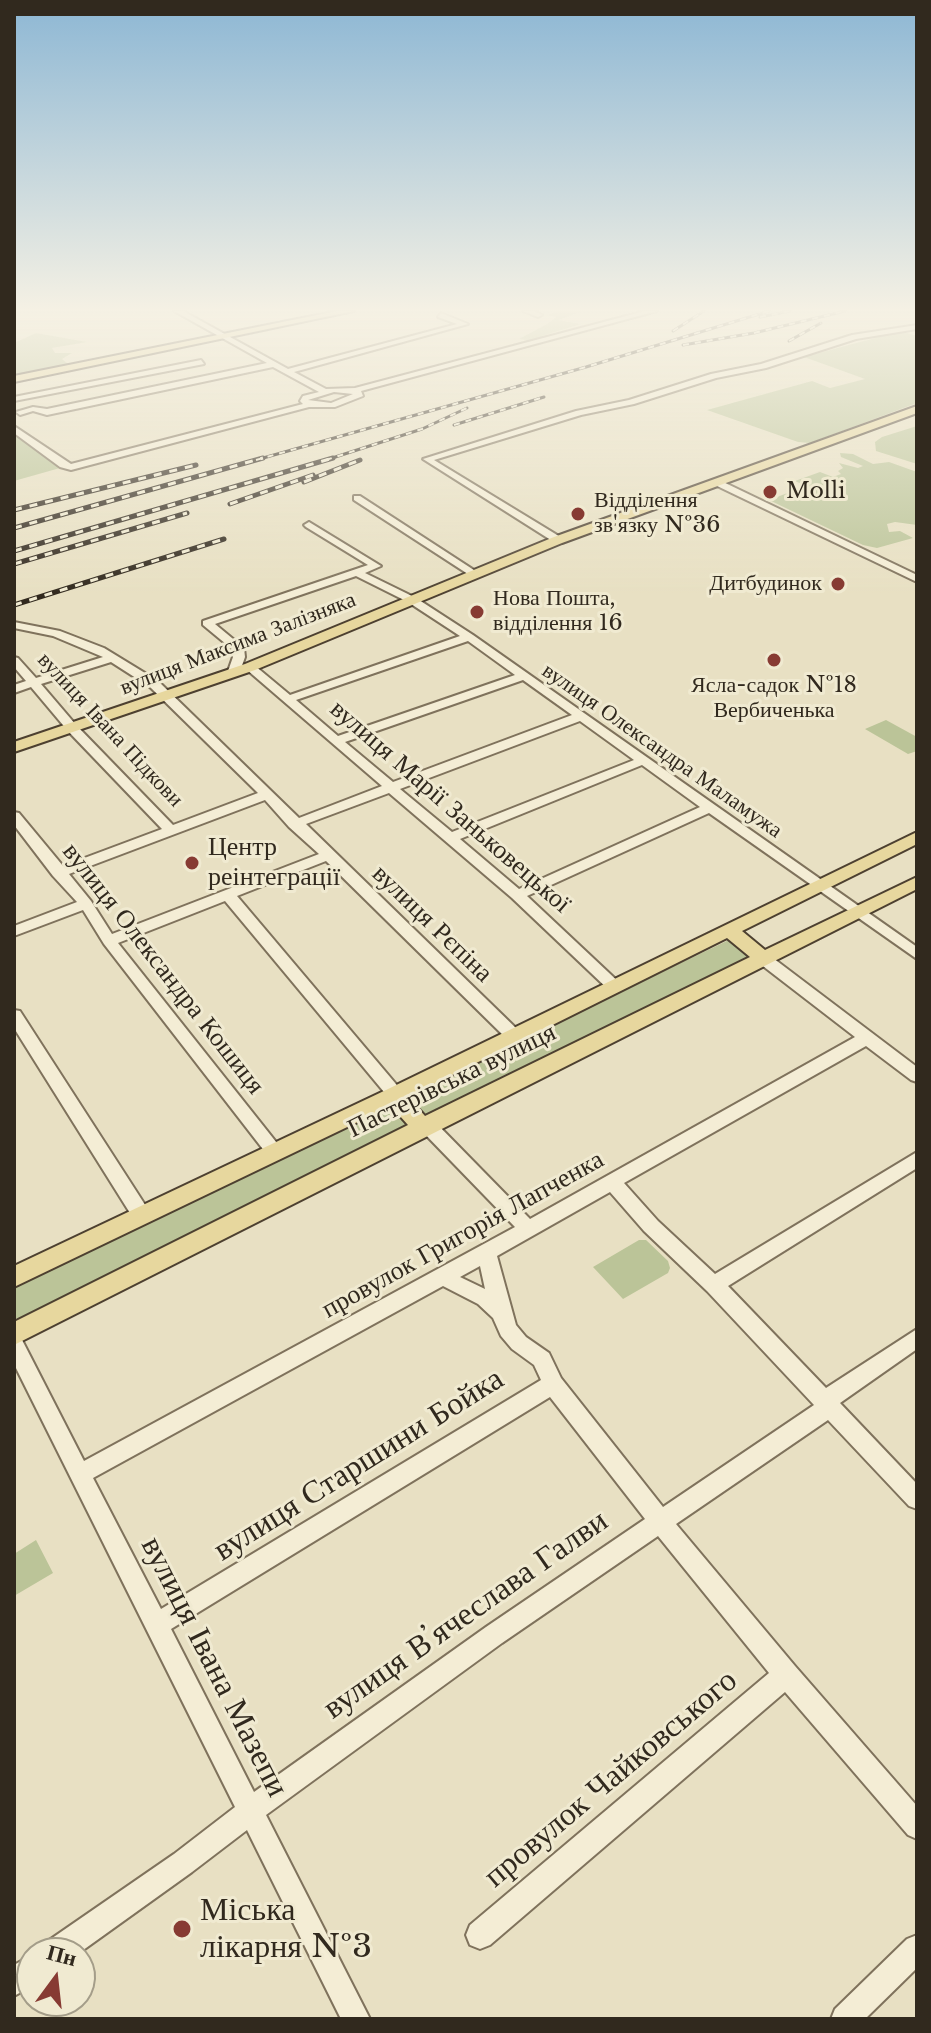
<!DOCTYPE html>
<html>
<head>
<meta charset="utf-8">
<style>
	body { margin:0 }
	#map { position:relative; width:931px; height:2033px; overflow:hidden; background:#e8e0c3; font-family:"Libre Baskerville",serif }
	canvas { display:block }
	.frame { position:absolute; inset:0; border:16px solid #31291e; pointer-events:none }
	.north { position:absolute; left:16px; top:1937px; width:80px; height:80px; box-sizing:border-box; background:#f0ead1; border:2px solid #a49d89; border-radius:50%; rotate:15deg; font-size:22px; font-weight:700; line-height:32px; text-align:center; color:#31291e }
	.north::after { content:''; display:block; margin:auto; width:28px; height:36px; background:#873b33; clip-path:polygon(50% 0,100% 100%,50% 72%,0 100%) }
</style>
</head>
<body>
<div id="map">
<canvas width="931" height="2033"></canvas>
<div class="frame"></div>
<div class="north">Пн</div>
</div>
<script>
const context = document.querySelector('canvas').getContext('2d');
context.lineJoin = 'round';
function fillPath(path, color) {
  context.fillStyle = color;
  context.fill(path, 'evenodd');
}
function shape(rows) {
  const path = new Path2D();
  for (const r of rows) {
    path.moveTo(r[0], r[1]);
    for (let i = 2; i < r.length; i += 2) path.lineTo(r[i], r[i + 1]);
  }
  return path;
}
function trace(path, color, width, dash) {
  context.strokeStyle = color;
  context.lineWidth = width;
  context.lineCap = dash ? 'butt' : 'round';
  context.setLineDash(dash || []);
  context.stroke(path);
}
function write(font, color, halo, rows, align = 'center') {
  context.font = font + ' "Libre Baskerville",serif';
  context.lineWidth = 6;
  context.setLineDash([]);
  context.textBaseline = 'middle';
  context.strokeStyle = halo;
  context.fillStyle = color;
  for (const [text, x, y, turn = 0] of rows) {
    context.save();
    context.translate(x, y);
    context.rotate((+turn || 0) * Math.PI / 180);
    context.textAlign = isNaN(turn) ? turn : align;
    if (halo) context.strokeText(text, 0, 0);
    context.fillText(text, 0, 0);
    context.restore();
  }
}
fillPath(shape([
	[557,311,582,311,559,320,581,324,542,336,575,330,510,345,527,340,519,339,547,324,556,317,547,315],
	[901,331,917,336,917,403,810,443,798,442,707,410,812,381,830,388,865,379,804,357],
	[36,333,87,342,52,348,55,353,72,353,62,359,68,364,14,375,14,343],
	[917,426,917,464,876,451,875,442,882,437],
	[14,434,60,468,14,481],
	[840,453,853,454,873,464,889,462,917,472,917,525,895,522,887,524,889,532,900,531,913,538,877,548,863,545,769,500,806,486,795,481,820,472,833,477,841,474,838,471,843,468,839,463,858,468,863,466,841,457],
	[886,720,917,737,917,751,908,754,865,729],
	[731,939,754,957,429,1117,421,1114,408,1100,409,1092],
	[387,1103,396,1105,410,1127,24,1319,14,1318,14,1283],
	[639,1240,646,1240,668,1261,670,1268,668,1273,623,1299,593,1267],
	[36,1540,53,1573,14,1596,14,1554]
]), '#bbc498');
const minor = shape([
	[174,311,183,311,288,369,457,324,438,317,441,313,468,324,294,372,326,389,355,388,645,311,657,311,361,391,363,396,335,407,309,407,71,470,60,467,14,433,14,426,71,464,303,404,300,401,303,396,319,392,273,367,47,415,33,411,20,415,16,412,33,407,47,409,267,363,174,311],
	[334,392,353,394,331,403,308,400,334,392],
	[523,311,534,311,542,315,538,317,523,311],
	[917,325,917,329,856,339,766,368,716,378,634,404,581,415,434,460,562,538,562,542,554,542,423,459,576,411,629,400,711,374,761,364,852,335,917,325],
	[201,360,204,364,14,401,14,397,201,360],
	[713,480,719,480,917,575,917,582,713,484,713,480],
	[354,496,360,496,480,574,471,576,354,500,354,496],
	[309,522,381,566,365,573,416,598,473,635,917,947,917,959,709,813,527,896,624,987,616,992,610,991,512,898,389,793,306,824,520,1032,522,1036,520,1040,508,1040,326,861,237,896,401,1090,403,1094,401,1098,389,1098,225,901,118,943,284,1152,281,1157,269,1157,104,944,83,910,14,936,14,926,77,902,53,876,14,825,14,812,19,813,63,866,162,829,68,731,31,687,14,693,14,685,26,681,14,667,14,657,18,658,36,678,103,657,53,636,14,628,14,622,60,631,104,648,158,681,299,818,382,786,246,669,246,665,254,665,290,695,460,636,408,602,356,576,215,624,244,648,245,657,239,674,229,676,227,674,233,657,232,649,203,625,203,621,368,565,306,527,304,525,309,522],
	[468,641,515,675,338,736,296,700,468,641],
	[111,662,150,687,258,793,173,825,76,725,41,684,111,662],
	[523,680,572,715,393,782,345,742,523,680],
	[580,721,634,760,452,832,400,789,580,721],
	[642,765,700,807,519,889,460,839,642,765],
	[265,800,289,827,319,854,112,934,91,901,69,874,265,800],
	[764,954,769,955,917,1067,917,1082,911,1080,866,1046,624,1183,658,1221,715,1274,917,1152,917,1168,728,1286,826,1388,917,1329,917,1349,840,1403,917,1484,917,1509,909,1506,828,1420,676,1524,795,1666,917,1806,917,1839,908,1835,785,1692,490,1945,480,1949,470,1945,466,1935,470,1925,769,1673,658,1536,502,1643,266,1815,370,2019,341,2019,247,1830,192,1872,79,1953,41,1953,45,1943,174,1854,235,1807,14,1364,14,1335,21,1338,84,1461,515,1227,421,1130,418,1125,421,1120,433,1120,530,1219,855,1037,759,963,756,959,759,955,764,954],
	[610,1192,644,1231,707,1291,814,1405,663,1507,561,1378,549,1353,526,1337,516,1325,497,1256,610,1192],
	[480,1266,485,1289,460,1277,480,1266],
	[443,1286,478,1304,493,1318,501,1336,512,1349,534,1365,541,1380,161,1609,93,1478,443,1286],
	[550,1397,645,1519,486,1627,254,1792,171,1629,550,1397],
	[14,1010,20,1011,149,1211,151,1216,149,1221,142,1223,135,1221,14,1028,14,1010],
	[917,1935,917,1968,865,2019,831,2019,835,2009,907,1939,917,1935],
	[32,1955,32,1986,14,1996,14,1965,32,1955]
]);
const major = shape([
	[337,311,354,311,14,382,14,376,337,311],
	[917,406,917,413,562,543,255,670,14,752,14,742,245,664,554,537,917,406],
	[917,832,917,844,742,931,765,950,917,877,917,889,14,1345,14,1322,408,1125,391,1106,14,1287,14,1266,386,1090,917,832],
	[727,938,750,957,425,1116,408,1097,727,938]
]);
trace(minor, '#7f725c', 4);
trace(major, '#4d4030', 4);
fillPath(minor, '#f4edd5');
fillPath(major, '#e7d79e');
const railFar1 = shape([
	[760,317,790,311],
	[673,331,704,311],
	[789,341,821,323],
	[683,345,754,333,845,311],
	[454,425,544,397],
	[256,460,586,367,769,311],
	[326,460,422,429,467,408]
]);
const rail = shape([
	[304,482,360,460],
	[230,504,313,475],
	[14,510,196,465],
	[14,528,263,458],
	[14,551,333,458],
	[14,564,187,513],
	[14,605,224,539]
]);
trace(railFar1, '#31291e', 3);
trace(rail, '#31291e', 5);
trace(railFar1, '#f0ead1', 2, [6]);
trace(rail, '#f0ead1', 3, [8]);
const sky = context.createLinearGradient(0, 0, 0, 596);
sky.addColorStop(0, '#8db7d4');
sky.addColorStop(0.52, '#f5f1e4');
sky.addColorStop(1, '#f5f1e400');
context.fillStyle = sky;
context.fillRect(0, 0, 931, 596);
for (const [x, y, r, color] of [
	[770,492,8,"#873b33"],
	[578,514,8,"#873b33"],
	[838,584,8,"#873b33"],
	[477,612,8,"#873b33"],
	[774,660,8,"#873b33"],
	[192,863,8,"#873b33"],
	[182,1929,10,"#873b33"]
]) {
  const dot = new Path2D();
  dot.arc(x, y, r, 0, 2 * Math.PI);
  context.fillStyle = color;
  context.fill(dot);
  trace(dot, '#f0ead1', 3);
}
write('22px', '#31291e', '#f0ead1', [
	["Molli",786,492],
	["Відділення",594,501],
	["зв'язку №36",594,526],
	["Дитбудинок",822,584,"right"],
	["Нова Пошта,",493,599],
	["відділення 16",493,624],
	["Ясла-садок №18",774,686,"center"],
	["Вербиченька",774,711,"center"]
], 'left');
write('22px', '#31291e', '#f0ead1', [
	["вулиця Максима Залізняка",238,644,-21],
	["вулиця Івана Підкови",110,730,47],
	["вулиця Олександра Маламужа",662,751,35]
]);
write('26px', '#31291e', '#f0ead1', [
	["вулиця Марії Заньковецької",450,807,41],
	["вулиця Рєпіна",432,924,44],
	["вулиця Олександра Кошиця",163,969,52],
	["Пастерівська вулиця",452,1081,-26],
	["провулок Григорія Лапченка",463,1235,-29]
]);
write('26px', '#31291e', '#f0ead1', [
	["Центр",208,848],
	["реінтеграції",208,878]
], 'left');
write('32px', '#31291e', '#f0ead1', [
	["вулиця Старшини Бойка",359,1465,-32],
	["вулиця Вʼячеслава Галви",466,1615,-35],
	["вулиця Івана Мазепи",214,1667,63],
	["провулок Чайковського",611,1779,-40]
]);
write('32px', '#31291e', '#f0ead1', [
	["Міська",200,1911],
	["лікарня №3",200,1948]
], 'left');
</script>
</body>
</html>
